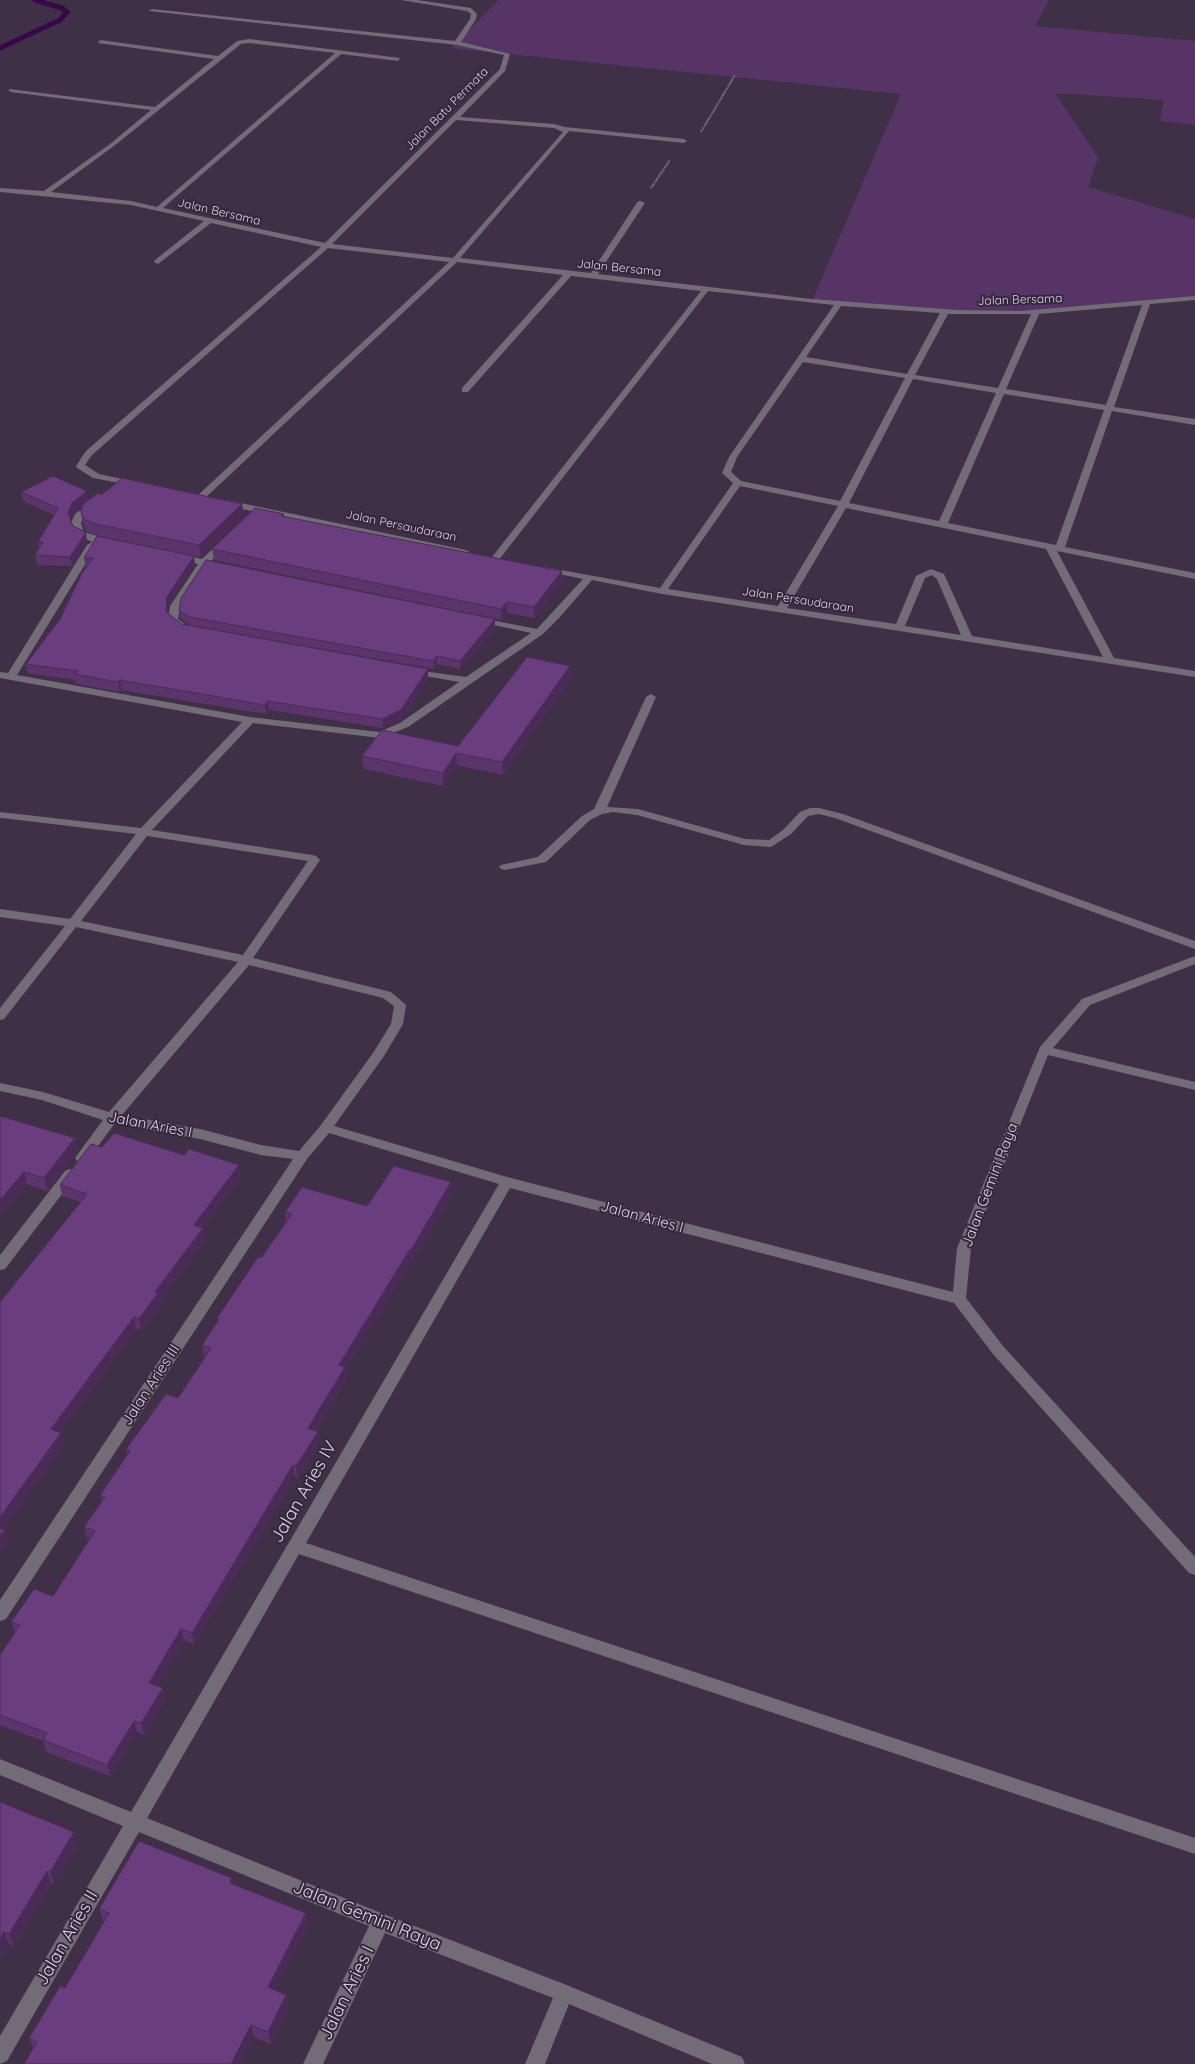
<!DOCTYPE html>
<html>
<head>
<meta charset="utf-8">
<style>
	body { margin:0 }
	canvas { display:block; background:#403047 }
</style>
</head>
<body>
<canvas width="1195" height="2064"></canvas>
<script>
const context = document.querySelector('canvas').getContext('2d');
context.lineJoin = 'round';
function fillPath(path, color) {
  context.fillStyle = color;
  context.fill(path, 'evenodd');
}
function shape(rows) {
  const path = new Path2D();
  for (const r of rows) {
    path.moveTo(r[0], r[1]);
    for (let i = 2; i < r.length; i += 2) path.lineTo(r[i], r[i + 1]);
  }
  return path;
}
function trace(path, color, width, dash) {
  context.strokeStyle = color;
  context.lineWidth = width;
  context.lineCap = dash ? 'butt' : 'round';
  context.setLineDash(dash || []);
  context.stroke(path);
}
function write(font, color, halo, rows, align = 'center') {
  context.font = font + ' Quicksand,sans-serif';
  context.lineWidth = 4;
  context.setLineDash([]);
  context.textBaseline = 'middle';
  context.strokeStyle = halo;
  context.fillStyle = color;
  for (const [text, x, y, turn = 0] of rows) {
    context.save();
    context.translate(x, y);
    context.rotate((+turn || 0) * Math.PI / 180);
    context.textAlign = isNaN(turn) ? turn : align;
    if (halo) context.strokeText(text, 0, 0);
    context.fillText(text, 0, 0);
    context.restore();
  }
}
fillPath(shape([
	[499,0,1049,0,1035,26,1195,41,1195,125,1160,121,1164,100,1055,93,1098,157,1088,187,1195,219,1195,298,1021,313,957,312,812,301,901,94,451,48]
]), '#563466');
trace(shape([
	[0,48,60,20,67,12,62,8,35,0]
]), '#370849', 5);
trace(shape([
	[701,132,735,75],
	[651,188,670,160]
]), '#95889b', 2, [1, 1]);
fillPath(shape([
	[401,0,417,0,471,8,477,14,476,19,461,42,510,54,505,71,460,117,554,124,565,127,684,139,687,141,684,143,569,131,460,258,591,273,638,201,641,201,645,203,598,274,812,299,957,310,1021,311,1195,296,1195,300,1150,304,1114,407,1195,419,1195,425,1112,411,1065,547,1195,573,1195,579,1057,551,1114,658,1195,671,1195,677,662,594,592,580,559,618,543,634,408,727,380,738,253,723,152,830,312,855,316,856,320,860,253,958,391,992,406,1005,403,1024,384,1056,334,1126,507,1177,953,1292,957,1248,1040,1047,1082,999,1195,956,1195,964,1090,1005,1053,1048,1195,1082,1195,1090,1048,1055,971,1248,966,1298,1003,1346,1195,1557,1195,1575,1189,1573,993,1354,954,1303,510,1188,306,1543,1195,1838,1195,1854,299,1554,147,1818,381,1913,564,1984,742,2057,745,2064,712,2064,569,2004,545,2064,525,2064,553,1998,385,1933,323,2064,303,2064,369,1926,139,1832,7,2061,0,2064,0,2036,123,1826,0,1775,0,1759,131,1812,499,1184,329,1133,307,1159,6,1619,0,1621,0,1600,293,1159,261,1155,200,1139,115,1123,87,1161,82,1163,77,1161,75,1158,103,1120,42,1100,0,1091,0,1083,43,1092,109,1112,238,962,76,927,4,1019,0,1020,0,1008,65,926,0,917,0,909,70,919,136,834,2,818,0,818,0,812,141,828,242,722,0,678,0,672,8,673,87,545,92,542,97,545,17,675,250,717,379,732,400,723,459,682,408,673,408,669,466,677,531,633,475,621,475,617,537,629,583,579,544,571,544,567,660,588,733,483,722,473,729,457,834,305,708,291,498,561,495,562,490,559,492,557,701,291,571,276,468,392,462,392,462,388,563,275,457,262,203,500,197,500,197,496,449,262,328,248,92,455,85,465,99,474,136,482,136,486,93,478,77,468,76,466,86,451,321,247,211,223,158,264,154,262,155,260,204,221,131,205,0,192,0,188,44,191,110,144,151,110,11,92,9,91,9,89,155,107,214,59,98,43,100,40,218,56,237,41,249,39,400,58,398,61,341,54,163,208,325,243,500,69,504,55,457,45,149,11,152,9,455,41,470,19,471,14,467,11,401,0],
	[249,43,335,53,157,207,131,201,51,192,114,146,241,44,249,43],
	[456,120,554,128,563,132,453,258,332,244,456,120],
	[1142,305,1106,405,1006,389,1039,314,1142,305],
	[841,306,940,313,907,374,806,357,841,306],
	[948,314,1031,314,998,388,915,375,948,314],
	[803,362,905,378,840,501,741,481,731,472,737,457,803,362],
	[913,379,996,393,939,521,849,503,913,379],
	[1004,394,1104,410,1056,545,948,523,1004,394],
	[740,486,838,506,778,606,668,589,740,486],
	[846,508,1046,549,1103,657,972,636,944,574,931,569,916,576,896,624,787,608,846,508],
	[932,575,937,579,961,635,905,626,925,578,932,575],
	[147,836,308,861,243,955,81,921,147,836],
	[249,965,383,998,394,1006,391,1024,373,1053,321,1125,299,1151,261,1145,200,1129,122,1115,249,965],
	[226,500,466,550,471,553,466,556,223,505,221,503,226,500],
	[93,501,98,504,84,515,81,523,84,532,114,541,114,545,92,542,75,534,71,523,75,514,93,501],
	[225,539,230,542,211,561,226,566,221,569,206,566,180,606,178,619,189,627,187,629,181,629,168,620,170,606,198,564,176,559,174,557,179,554,202,559,222,540,225,539],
	[651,694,656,697,607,807,638,809,745,839,769,840,783,830,800,812,810,808,819,808,843,814,1195,941,1195,949,835,818,819,814,808,816,791,834,771,847,744,845,637,815,613,812,602,814,590,820,546,862,505,870,501,869,499,867,501,865,538,857,582,816,594,809,646,697,651,694],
	[70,1169,75,1171,77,1174,75,1177,5,1269,0,1270,0,1255,65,1171,70,1169]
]), '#736b77');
fillPath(shape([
	[21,492,89,500,101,495,242,504,244,516,200,557,99,536,86,531,83,523,81,511,83,505,74,513,70,520,73,526,87,542,72,566,37,565,35,555,39,548,38,542,54,515,23,501],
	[284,514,284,517,562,571,562,582,534,618,507,613,502,620,214,560,212,549],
	[84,558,195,565,168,606,168,614,182,624,191,625,180,618,179,610,495,628,460,669,437,664,434,669,206,628,428,678,402,720,383,728,269,710,266,714,122,690,120,692,76,684,75,680,27,673,26,664,60,619,87,567,86,567],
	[570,666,570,679,503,775,457,765,443,786,364,769,362,756,458,746],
	[0,1116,75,1138,78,1150,47,1191,27,1184],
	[102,1147,241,1176,202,1228,206,1239,160,1300,161,1305,141,1330,136,1328,60,1432,65,1444,3,1529,5,1530,9,1541,0,1553,0,1302,81,1202,62,1196,60,1185],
	[451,1182,452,1194,412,1262,411,1261,345,1369,346,1379,315,1431,318,1432,319,1443,298,1478,295,1477,194,1644,184,1640,157,1686,163,1688,166,1699,144,1735,137,1732,110,1776,46,1752,43,1741,0,1725,0,1655,15,1633,11,1622,53,1596,90,1540,87,1539,84,1527,102,1501,100,1495,127,1455,126,1449,178,1398,205,1357,204,1357,202,1345,217,1322,217,1318,261,1258,286,1222,285,1212,367,1206],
	[0,1802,78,1844,54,1884,51,1883,14,1946,9,1944,0,1958],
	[234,1884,308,1925,275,1990,289,2007,271,2044,254,2037,33,2048,29,2038,65,1988,104,1922,103,1921,99,1909]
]), '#5b346c');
fillPath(shape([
	[87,491,89,500,74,513,69,522,68,513,72,503],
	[242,504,244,516,200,557,199,545],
	[86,532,87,542,72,566,70,557],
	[194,556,195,565,168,606,167,622,166,612,167,597],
	[562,571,562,582,534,618,534,607],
	[507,602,507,613,502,620,501,609],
	[495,619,495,628,460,669,460,661],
	[437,656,437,664,434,669,433,661],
	[570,666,570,679,503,775,502,762],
	[428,669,428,678,402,720,383,728,382,719],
	[120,680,122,690,120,692,118,682],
	[267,701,269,710,266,714,265,705],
	[456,753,457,765,443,786,443,773],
	[75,1138,78,1150,47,1191,44,1178],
	[239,1165,241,1176,196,1236,194,1225],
	[24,1172,27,1184,0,1216,0,1200],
	[451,1182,452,1194,412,1262,411,1250],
	[203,1228,206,1239,160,1300,161,1305,141,1330,139,1319,155,1292],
	[410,1249,411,1261,345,1369,346,1379,309,1440,308,1428,339,1365],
	[134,1317,136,1328,54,1440,51,1429],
	[318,1432,319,1443,298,1478,296,1466],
	[61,1433,65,1444,0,1534,0,1517],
	[293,1465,295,1477,194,1644,192,1633],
	[5,1530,9,1541,0,1553,0,1537],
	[181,1629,184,1640,152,1694,149,1683],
	[163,1688,166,1699,144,1735,141,1723],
	[134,1721,137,1732,110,1776,107,1765],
	[74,1832,78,1844,54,1884,50,1872],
	[47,1871,51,1883,14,1946,9,1934],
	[232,1878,235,1890,230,1883],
	[306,1913,308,1925,271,1999,268,1987],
	[4,1932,9,1944,0,1958,0,1939],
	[286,1995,289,2007,271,2044,268,2032],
	[251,2025,254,2037,240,2064,231,2064]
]), '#4a2b58');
const building = shape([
	[53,476,87,491,72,503,68,513,73,526,86,532,70,557,35,555,43,542,38,542,58,508,21,492,53,476],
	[122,478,242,504,199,545,96,524,83,519,81,511,83,504,98,493,101,495,122,478],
	[255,508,284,514,281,516,562,571,534,607,507,602,501,609,212,549,255,508],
	[97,536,194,556,167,597,166,612,182,624,428,669,401,710,382,719,267,701,265,705,120,680,118,682,74,674,78,671,26,664,60,619,82,573,93,558,84,558,97,536],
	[206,560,495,619,460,661,437,656,433,661,189,617,179,610,181,598,206,560],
	[527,657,570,666,502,762,456,753,443,773,362,756,382,730,458,746,527,657],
	[0,1116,75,1138,44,1178,24,1172,0,1200,0,1116],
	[114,1133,184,1155,189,1149,239,1165,194,1225,203,1228,155,1292,158,1293,139,1319,134,1317,51,1429,61,1433,0,1517,0,1302,87,1194,60,1185,91,1144,102,1147,114,1133],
	[394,1166,451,1182,411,1250,410,1249,339,1365,345,1367,308,1428,318,1432,296,1466,293,1465,192,1633,181,1629,149,1683,163,1688,141,1723,134,1721,107,1765,43,1740,47,1733,0,1715,0,1655,20,1625,11,1622,34,1589,53,1596,95,1531,84,1527,105,1497,100,1495,130,1451,126,1449,166,1394,178,1398,211,1348,202,1345,219,1319,217,1318,258,1257,261,1258,292,1214,285,1212,302,1187,367,1206,394,1166],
	[0,1528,5,1530,0,1537,0,1528],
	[0,1802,74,1832,50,1872,47,1871,9,1934,4,1932,0,1939,0,1802],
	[139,1841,232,1878,230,1883,306,1913,268,1987,286,1995,268,2032,251,2025,231,2064,24,2064,37,2042,29,2038,60,1986,65,1988,109,1913,99,1909,139,1841]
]);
fillPath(building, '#6a3d7e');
trace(building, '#4a2b58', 1);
write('12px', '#ded4e3', '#35263d', [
	["Jalan Batu Permata",447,109,-45],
	["Jalan Bersama",219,212,13],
	["Jalan Bersama",619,268,6],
	["Jalan Bersama",1020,300,-2],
	["Jalan Persaudaraan",401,526,12],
	["Jalan Persaudaraan",798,600,9]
]);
write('15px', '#ded4e3', '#35263d', [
	["Jalan Aries I",150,1125,11],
	["Jalan Gemini Raya",990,1185,-69],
	["Jalan Aries I",642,1217,15],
	["Jalan Aries III",151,1385,-57]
]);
write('18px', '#ded4e3', '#35263d', [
	["Jalan Aries IV",304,1492,-60],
	["Jalan Gemini Raya",367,1916,22],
	["Jalan Aries II",67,1938,-60],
	["Jalan Aries I",347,1993,-64]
]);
</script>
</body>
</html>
